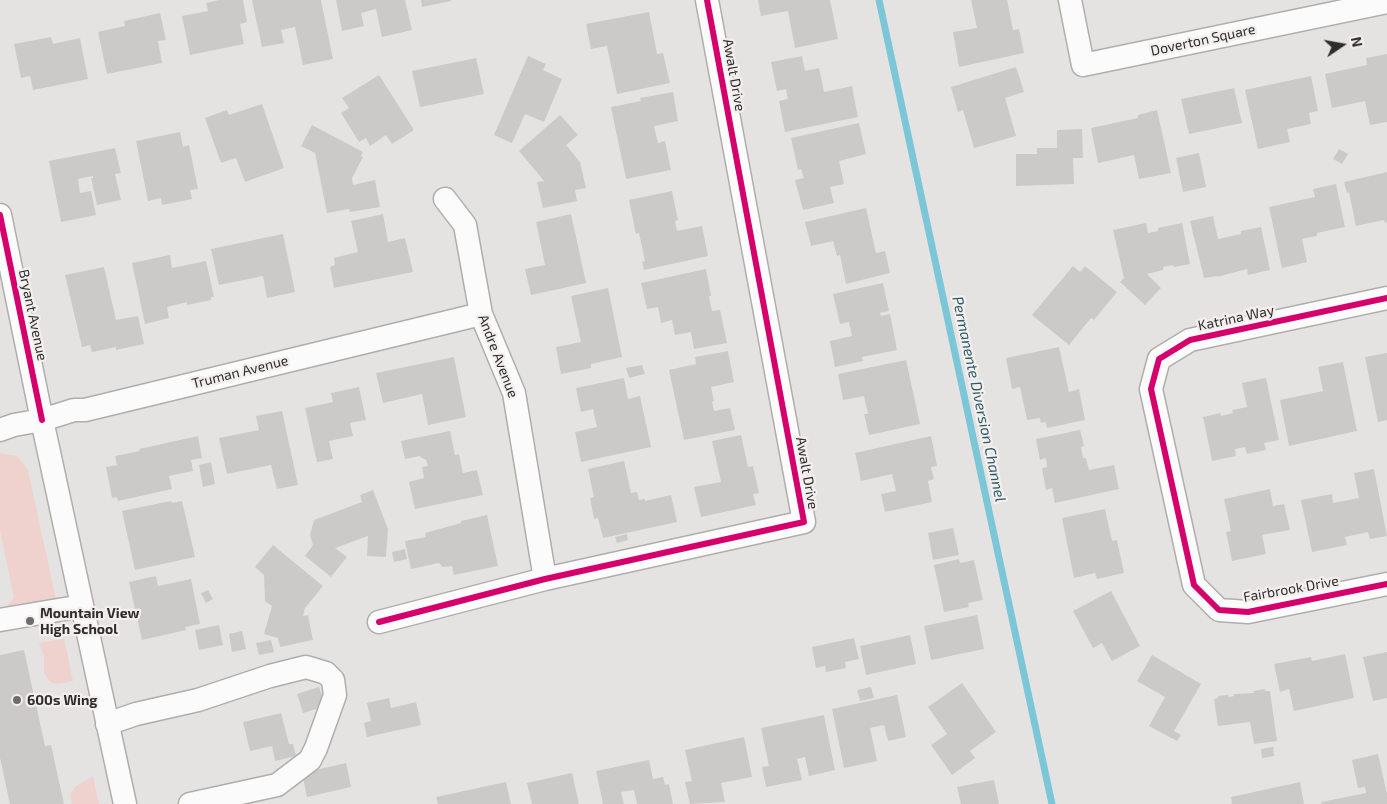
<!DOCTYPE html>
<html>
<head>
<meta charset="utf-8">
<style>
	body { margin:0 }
	#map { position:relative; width:1387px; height:804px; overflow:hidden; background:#e5e3e2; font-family:"Exo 2",sans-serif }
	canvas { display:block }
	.north { position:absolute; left:1317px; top:20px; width:50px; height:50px; -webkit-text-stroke:4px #f3efee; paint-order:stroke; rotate:78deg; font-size:14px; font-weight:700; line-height:20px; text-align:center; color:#2e2d2c }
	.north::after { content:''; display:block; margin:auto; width:18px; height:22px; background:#2e2d2c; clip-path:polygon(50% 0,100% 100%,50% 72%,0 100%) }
</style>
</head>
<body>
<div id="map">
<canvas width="1387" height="804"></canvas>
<div class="north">N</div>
</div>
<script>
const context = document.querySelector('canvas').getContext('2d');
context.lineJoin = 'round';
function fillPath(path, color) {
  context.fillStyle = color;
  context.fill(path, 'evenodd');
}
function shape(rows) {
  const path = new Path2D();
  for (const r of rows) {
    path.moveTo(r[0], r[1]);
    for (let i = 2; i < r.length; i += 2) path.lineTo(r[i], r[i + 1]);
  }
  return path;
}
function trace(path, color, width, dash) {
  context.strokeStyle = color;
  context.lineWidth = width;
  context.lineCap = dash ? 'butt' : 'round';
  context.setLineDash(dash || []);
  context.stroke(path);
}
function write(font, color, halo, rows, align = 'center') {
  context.font = font + ' "Exo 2",sans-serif';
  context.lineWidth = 4.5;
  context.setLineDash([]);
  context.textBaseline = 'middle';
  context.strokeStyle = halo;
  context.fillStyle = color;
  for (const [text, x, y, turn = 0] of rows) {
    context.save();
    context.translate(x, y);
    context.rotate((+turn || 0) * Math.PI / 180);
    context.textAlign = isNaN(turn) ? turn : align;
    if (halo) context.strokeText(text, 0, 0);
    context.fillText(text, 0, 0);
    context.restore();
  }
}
fillPath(shape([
	[0,453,17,456,28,470,57,604,2,611,14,598,0,531],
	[64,638,73,681,58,684,52,683,47,678,44,672,44,656,39,643],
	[93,776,99,804,72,804,70,794,76,786]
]), '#efd2ce');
trace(shape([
	[879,0,1052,804]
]), '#7bc7d8', 7);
fillPath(shape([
	[219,0,243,0,247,22,240,24,244,44,190,55,182,16,208,11,206,3],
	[252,0,321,0,333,59,303,65,295,27,281,30,284,43,262,47],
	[336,0,405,0,412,30,382,37,376,9,361,13,364,26,342,31],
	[421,0,451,0,451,1,422,7],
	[758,0,830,0,838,39,795,48,788,11,761,16],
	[971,0,1007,0,1013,30,1019,29,1024,53,959,67,953,32,977,28],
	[649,12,657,54,663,53,670,83,617,94,607,46,591,49,586,24],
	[160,13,166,40,158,41,162,63,107,74,98,32,125,26,124,21],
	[51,37,53,44,80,38,88,79,33,90,30,76,21,78,14,44],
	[1387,54,1387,122,1370,125,1365,101,1332,108,1325,74,1367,65,1366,58],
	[528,56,546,64,543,70,562,79,544,122,525,114,512,143,494,135],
	[802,56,805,71,819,68,824,92,852,86,858,117,785,132,779,101,788,99,786,89,777,91,771,62],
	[476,58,484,94,420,107,412,71],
	[1016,67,1024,92,1005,98,1016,136,974,148,963,110,958,112,951,87],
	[379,75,414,130,392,144,386,135,370,146,366,138,359,142,341,113,349,108,342,98],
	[1311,76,1318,111,1309,113,1311,124,1287,129,1290,142,1258,149,1245,90],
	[1234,88,1242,123,1189,134,1181,99],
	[673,92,678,121,654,126,658,143,665,141,671,170,626,179,611,107,641,101,640,98],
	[262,104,284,168,245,182,236,158,221,163,205,118,227,110,229,115],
	[1157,110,1171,173,1139,179,1134,155,1098,163,1091,128,1138,118,1138,115],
	[560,115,578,135,566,145,580,162,586,188,575,190,577,201,543,208,537,182,544,181,519,151],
	[859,123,866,154,839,161,844,184,830,187,834,203,803,210,795,180,804,178,801,169,798,170,791,138],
	[312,125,363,152,361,156,363,157,352,178,353,185,375,180,380,207,350,212,349,209,327,213,315,153,301,146],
	[1082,129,1083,158,1073,158,1074,184,1016,186,1016,154,1037,154,1037,148,1057,148,1057,130],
	[180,132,183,147,189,145,198,189,190,190,192,199,162,205,161,198,148,201,136,141],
	[115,148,121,173,115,174,121,200,97,205,91,178,93,178,93,176,78,179,80,193,91,191,96,215,61,222,49,161],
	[1339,149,1348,154,1342,164,1333,159],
	[1199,153,1206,187,1183,192,1176,158],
	[1387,172,1387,222,1385,223,1384,220,1356,226,1349,192,1347,193,1344,182],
	[1336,184,1345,227,1317,233,1317,236,1302,239,1307,262,1282,268,1269,207,1315,197,1313,189],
	[672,191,678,220,675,221,677,231,702,226,708,256,644,270,642,262,645,261,639,233,636,234,629,200],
	[866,208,876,253,885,251,890,273,846,284,840,255,837,256,833,241,811,246,805,222],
	[383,214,388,242,405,238,413,272,334,288,330,267,335,265,334,258,358,252,351,221],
	[571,214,586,283,531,295,525,269,545,265,536,222],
	[1213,216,1218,239,1241,234,1241,231,1261,227,1270,270,1248,275,1247,269,1217,277,1217,276,1204,278,1190,221],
	[1146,223,1148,233,1158,231,1158,228,1182,223,1190,264,1174,267,1173,265,1163,267,1163,270,1147,274,1161,288,1145,305,1120,282,1124,278,1113,230],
	[283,234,295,292,267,298,263,276,219,285,211,249],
	[170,255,172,268,206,261,214,297,211,297,211,300,187,305,187,302,167,307,169,318,145,324,132,263],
	[1073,266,1080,272,1085,266,1117,292,1094,320,1091,318,1069,345,1032,315],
	[104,267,116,320,138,316,144,344,116,350,116,347,92,352,90,345,82,347,65,275],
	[706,269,711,296,709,296,712,311,720,310,727,343,694,349,691,332,675,335,672,320,661,323,658,307,647,309,641,283],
	[883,283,889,311,880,313,881,316,890,314,897,350,862,357,863,361,835,367,830,341,852,336,849,322,840,324,833,294],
	[608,288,622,357,591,364,591,368,561,374,556,347,581,342,571,296],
	[1059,347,1069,392,1079,389,1085,420,1047,428,1046,422,1041,423,1040,418,1027,420,1020,387,1012,389,1006,358],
	[728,351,734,382,711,387,714,401,712,402,714,411,730,408,735,430,684,440,669,370,696,364,695,357],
	[1387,353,1387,420,1378,422,1365,357],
	[454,357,466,417,428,425,422,394,383,403,376,373],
	[906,360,920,424,869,435,864,414,868,414,864,396,843,400,838,374],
	[1343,362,1357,431,1289,446,1280,400,1323,391,1318,367],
	[642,365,645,374,629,378,626,368],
	[624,378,628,399,640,396,651,447,581,462,575,432,597,427,593,409,581,412,576,388],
	[1266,378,1279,440,1264,443,1266,450,1247,454,1245,447,1235,449,1236,456,1212,461,1203,417,1220,413,1221,416,1233,413,1232,410,1247,407,1242,383],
	[359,387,366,420,350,423,353,436,329,441,333,459,317,462,305,408,333,402,331,393],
	[282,411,298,485,277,489,271,465,227,474,219,438,259,430,256,416],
	[1080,430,1084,446,1081,447,1083,458,1086,458,1089,470,1114,465,1119,489,1055,503,1052,488,1046,490,1042,468,1047,467,1046,458,1040,460,1036,439],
	[450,431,455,455,459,454,463,473,477,470,483,495,415,509,409,482,424,478,422,467,428,466,426,460,419,456,405,459,401,441],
	[741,435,748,467,753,466,759,493,753,494,756,505,701,517,694,487,721,482,712,441],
	[198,436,202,458,191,460,193,471,169,476,172,489,118,501,117,497,112,498,106,467,117,465,115,456,140,451,139,449],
	[931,436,937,466,931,467,934,479,928,481,932,502,885,512,881,494,896,491,892,474,861,481,855,453],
	[624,461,631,493,637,492,639,500,645,499,645,501,671,495,677,522,603,538,598,518,594,519,590,498,594,497,588,469],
	[211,462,215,484,203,487,199,465],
	[1374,469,1387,536,1370,539,1368,532,1345,537,1347,545,1312,552,1301,500,1332,494,1333,503,1359,498,1354,473],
	[1270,489,1273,506,1284,504,1290,530,1262,535,1266,554,1232,561,1226,532,1231,531,1224,499],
	[373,490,388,529,386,557,367,556,368,536,335,548,347,557,331,577,305,556,313,545,310,535,314,520,362,502,360,495],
	[171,501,172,503,182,501,195,557,135,570,122,511],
	[1105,509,1112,541,1117,540,1124,573,1097,579,1095,573,1074,578,1062,518],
	[487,515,498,566,454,575,452,566,443,567,439,563,411,569,405,541,426,537,425,533,461,523,461,521],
	[953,528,959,555,933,560,928,533],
	[627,534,628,540,617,543,615,537],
	[273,545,323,586,305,608,303,616,308,615,313,640,280,647,278,638,264,634,272,606,265,601,264,575,255,567],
	[405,549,407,559,394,562,392,552],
	[959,559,960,563,974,560,983,600,968,603,969,607,944,612,934,565],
	[156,576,158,586,191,579,200,624,185,627,186,630,142,640,129,582],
	[208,590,213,599,206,603,201,593],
	[1111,591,1140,646,1112,661,1102,643,1093,648,1073,611],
	[977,615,984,649,931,660,924,626],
	[219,625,223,645,199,650,195,630],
	[242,631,246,649,232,652,229,634],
	[910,635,916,664,866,675,860,646],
	[854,638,859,659,845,662,846,668,826,672,825,666,816,668,812,647],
	[271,640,274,652,259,655,256,643],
	[24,650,45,746,51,745,64,804,10,804,0,758,0,655],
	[1387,652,1387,698,1373,701,1363,657],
	[1345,654,1354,698,1294,711,1289,689,1280,692,1274,664,1311,657,1312,661],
	[1152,655,1201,684,1174,731,1181,735,1177,741,1149,726,1165,697,1137,681],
	[962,683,996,732,970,751,975,758,952,775,931,745,947,734,928,707],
	[319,687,326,706,303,713,297,694],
	[871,687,874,698,860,701,857,690],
	[1265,689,1265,691,1270,691,1277,741,1254,744,1250,722,1218,726,1214,699,1218,698,1218,696,1228,695,1229,697,1234,696,1234,694,1254,693,1253,691],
	[897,695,906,737,888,741,884,725,870,728,877,761,844,768,832,709],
	[389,698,391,708,416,702,421,725,367,737,364,723,371,721,367,703],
	[281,713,289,744,293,744,296,756,275,761,272,746,250,751,243,722],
	[824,715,835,770,809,776,805,757,797,759,802,780,766,787,762,767,769,766,761,728],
	[744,737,752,777,721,783,725,802,690,804,685,782,692,781,685,750],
	[1273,747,1274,756,1262,758,1261,749],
	[1378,754,1387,794,1387,804,1322,804,1321,802,1366,793,1365,787,1358,788,1352,760],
	[649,760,653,779,663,777,665,785,669,784,673,804,637,804,634,790,621,792,624,804,603,804,596,771],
	[346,763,351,787,307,797,302,773],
	[572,773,579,804,532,804,527,783],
	[994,780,999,804,961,804,957,787],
	[506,782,511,804,438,804,436,797],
	[1300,782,1304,804,1232,804,1231,797]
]), '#cccac9');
const minor = shape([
	[1070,0,1083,65,1387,2],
	[445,199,465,225,481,314,514,393,545,579],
	[0,215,42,420,125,804],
	[1387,298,1190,340,1159,359,1151,389,1194,585,1219,610,1248,612,1387,584],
	[0,430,14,425,42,420,74,410,85,410,481,314],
	[0,620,82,606],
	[379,622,545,579,804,522,707,0],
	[107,724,136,714,198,700,270,676,306,667,326,673,333,680,335,695,316,748,310,760,277,785,190,804]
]);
trace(minor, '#afaead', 25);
trace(minor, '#fbfbfb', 22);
trace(shape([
	[0,215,42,420],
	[1387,298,1190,340,1159,359,1151,389,1194,585,1219,610,1248,612,1387,584],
	[379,622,545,579,804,522,707,0]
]), '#d6006c', 6);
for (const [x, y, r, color] of [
	[30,621,5,"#6e6d6c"],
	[17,700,5,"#6e6d6c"]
]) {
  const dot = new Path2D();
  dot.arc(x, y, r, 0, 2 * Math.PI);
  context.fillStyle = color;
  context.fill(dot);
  trace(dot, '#f3efee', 2);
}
write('14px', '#2e2d2c', '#f3efee', [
	["Doverton Square",1203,40,-12],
	["Awalt Drive",734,75,80],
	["Bryant Avenue",33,315,78],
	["Katrina Way",1236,318,-12],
	["Andre Avenue",498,356,69],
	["Truman Avenue",240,372,-14],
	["Awalt Drive",807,473,80],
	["Fairbrook Drive",1291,589,-10]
]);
write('bold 14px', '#2e2d2c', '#f3efee', [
	["Mountain View",40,613],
	["High School",40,629],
	["600s Wing",27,700]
], 'left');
write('italic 15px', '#2c5b66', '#f3efee', [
	["Permanente Diversion Channel",979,399,78]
]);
</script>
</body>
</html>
